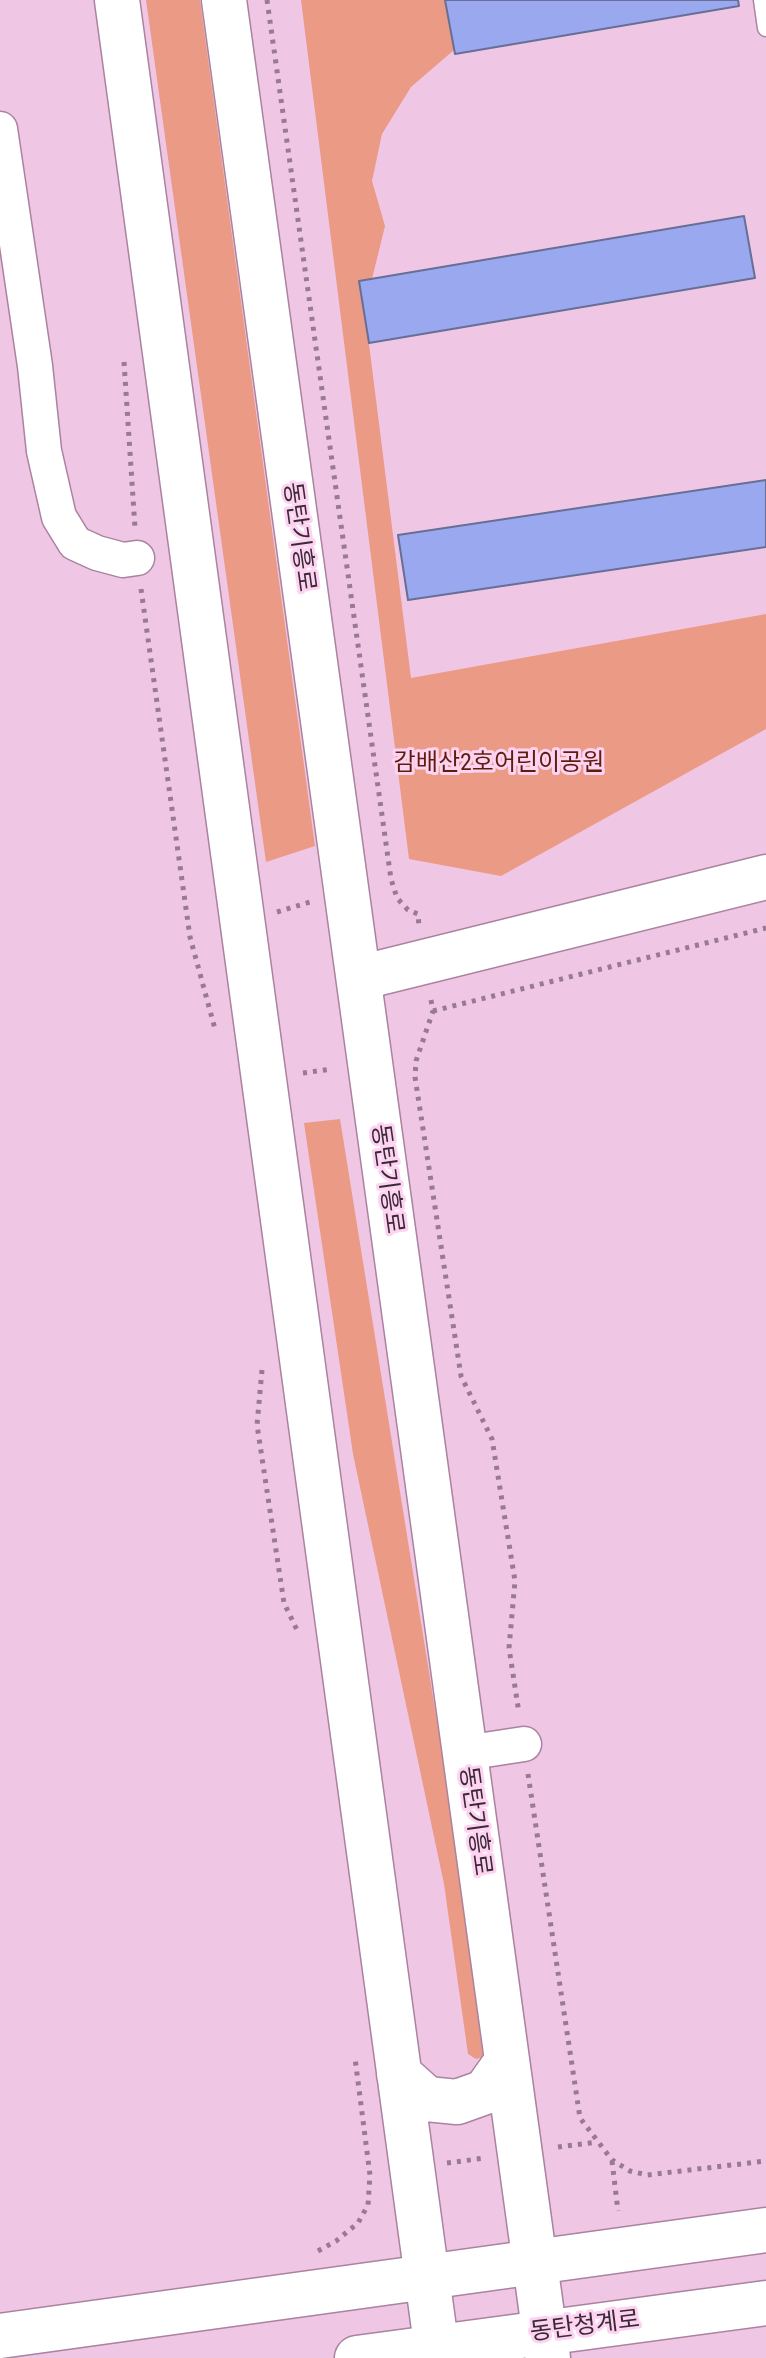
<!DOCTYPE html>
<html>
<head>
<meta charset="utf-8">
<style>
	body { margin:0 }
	canvas { display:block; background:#f0c6e5 }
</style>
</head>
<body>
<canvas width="766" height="2358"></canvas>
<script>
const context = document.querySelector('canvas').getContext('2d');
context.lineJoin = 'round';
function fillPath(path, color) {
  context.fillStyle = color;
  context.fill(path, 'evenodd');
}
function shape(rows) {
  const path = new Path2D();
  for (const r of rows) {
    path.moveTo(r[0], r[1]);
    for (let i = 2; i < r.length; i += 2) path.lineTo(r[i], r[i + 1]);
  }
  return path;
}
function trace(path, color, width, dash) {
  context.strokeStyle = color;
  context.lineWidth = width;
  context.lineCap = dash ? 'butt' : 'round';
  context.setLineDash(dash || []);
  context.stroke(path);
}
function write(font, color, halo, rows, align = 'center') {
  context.font = font + ' "Roboto Condensed","Noto Sans KR",sans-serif';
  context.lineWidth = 6;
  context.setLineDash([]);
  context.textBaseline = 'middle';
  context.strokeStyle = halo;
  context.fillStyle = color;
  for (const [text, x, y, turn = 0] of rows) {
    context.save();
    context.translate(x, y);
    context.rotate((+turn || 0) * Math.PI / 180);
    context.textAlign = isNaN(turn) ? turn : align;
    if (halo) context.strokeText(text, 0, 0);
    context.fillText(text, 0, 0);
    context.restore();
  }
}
fillPath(shape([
	[146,0,200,0,315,846,266,862],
	[301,0,449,0,454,50,411,87,382,134,372,181,385,226,372,279,367,328,411,678,766,614,766,729,501,876,409,859],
	[340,1119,490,2051,483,2057,476,2059,468,2054,444,1884,353,1454,304,1123]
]), '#eb9a85');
const building = shape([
	[445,0,738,0,739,6,455,54,445,0],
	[744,216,755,278,369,343,359,281,744,216],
	[766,480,766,547,408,600,398,535,766,480]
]);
fillPath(building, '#9aa8ef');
trace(building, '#676f96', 2);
const lane = shape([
	[762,0,766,28]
]);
const street = shape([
	[0,129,35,366,44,451,59,517,75,543,97,553,123,560,137,558],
	[465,1753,524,1744]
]);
const secondary = shape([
	[359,978,766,877],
	[0,2336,766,2230],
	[357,2358,766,2303]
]);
const primary = shape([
	[117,0,438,2358],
	[224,0,548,2358],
	[399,2074,427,2099,457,2102,485,2092,507,2061]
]);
trace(lane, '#aa83a0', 19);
trace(street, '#aa83a0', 37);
trace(secondary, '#aa83a0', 47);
trace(primary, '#aa83a0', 47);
trace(shape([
	[267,0,391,879,397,898,408,910,418,914,419,926],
	[124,362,135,528],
	[141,589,190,937,215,1029],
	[277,912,310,902],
	[431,1000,433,1011,416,1061,415,1077,461,1376,492,1439,515,1581,509,1648,519,1713],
	[433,1011,766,928],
	[303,1073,332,1069],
	[262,1370,257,1425,284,1603,297,1630],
	[528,1774,580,2118,612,2160,630,2171,647,2175,766,2161],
	[558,2147,597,2142],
	[612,2161,618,2211],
	[447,2163,485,2158],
	[318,2251,336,2241,358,2223,368,2205,370,2175,355,2058]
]), '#997b91', 5, [4, 6]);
trace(lane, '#fff', 16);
trace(street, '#fff', 34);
trace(secondary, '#fff', 44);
trace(primary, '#fff', 44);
write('24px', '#3a2a36', '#fed3f2', [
	["동탄기흥로",298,537,82],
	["동탄기흥로",386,1179,82],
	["동탄기흥로",474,1821,82],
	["동탄청계로",585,2327,-7]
]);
write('24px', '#5d1d0d', '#fed3f2', [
	["감배산2호어린이공원",499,764]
]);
</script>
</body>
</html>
